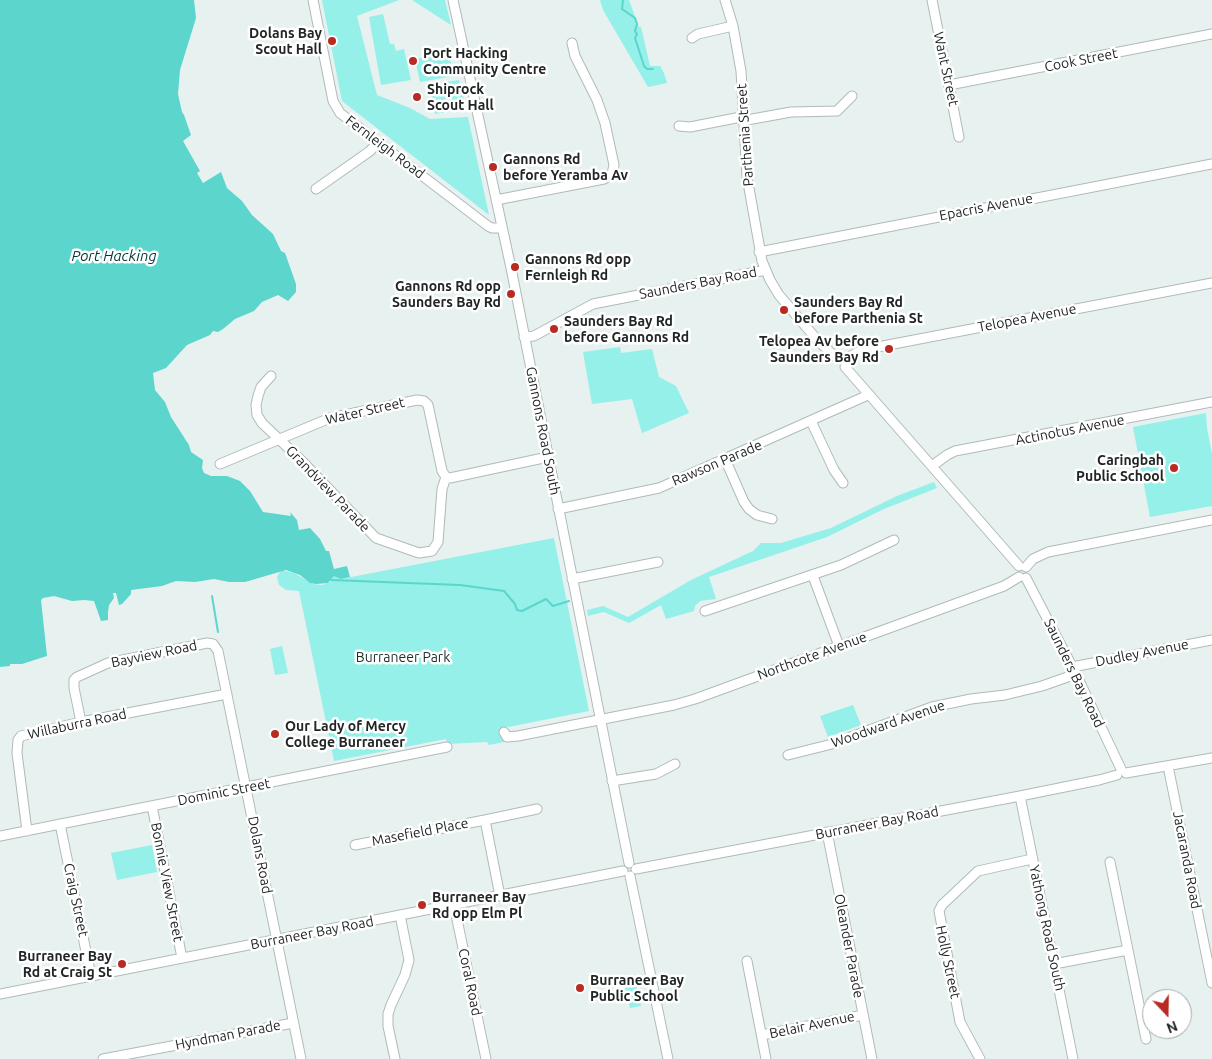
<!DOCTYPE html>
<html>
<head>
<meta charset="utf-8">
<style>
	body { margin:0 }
	#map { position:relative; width:1212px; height:1059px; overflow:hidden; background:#e6f1f0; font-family:Ubuntu,sans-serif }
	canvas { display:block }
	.north { position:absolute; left:1142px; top:989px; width:50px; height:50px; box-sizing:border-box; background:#fff; border:1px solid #a6a8a8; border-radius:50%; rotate:159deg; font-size:14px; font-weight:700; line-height:20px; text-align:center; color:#212525 }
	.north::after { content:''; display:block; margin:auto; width:18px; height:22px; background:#b82a22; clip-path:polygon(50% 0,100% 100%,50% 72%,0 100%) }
</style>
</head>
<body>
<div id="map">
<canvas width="1212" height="1059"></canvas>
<div class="north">N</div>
</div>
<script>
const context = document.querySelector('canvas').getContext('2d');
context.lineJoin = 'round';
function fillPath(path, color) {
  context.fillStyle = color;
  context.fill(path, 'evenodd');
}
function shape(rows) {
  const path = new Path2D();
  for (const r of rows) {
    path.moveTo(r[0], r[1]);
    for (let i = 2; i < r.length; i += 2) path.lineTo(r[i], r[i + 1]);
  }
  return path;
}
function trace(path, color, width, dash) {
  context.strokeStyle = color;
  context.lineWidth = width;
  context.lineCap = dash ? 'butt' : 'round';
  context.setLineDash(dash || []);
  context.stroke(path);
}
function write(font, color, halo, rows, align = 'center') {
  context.font = font + ' Ubuntu,sans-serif';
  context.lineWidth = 5;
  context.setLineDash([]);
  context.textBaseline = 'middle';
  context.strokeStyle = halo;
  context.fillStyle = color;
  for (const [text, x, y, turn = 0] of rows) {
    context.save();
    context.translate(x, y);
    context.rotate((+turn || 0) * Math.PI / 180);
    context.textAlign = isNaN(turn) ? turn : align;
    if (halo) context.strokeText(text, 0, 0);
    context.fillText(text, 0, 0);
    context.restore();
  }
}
fillPath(shape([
	[322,0,399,0,357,16,377,95,410,108,430,119,468,117,489,215,342,101],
	[412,0,445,0,451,25],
	[600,0,629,0,639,27,641,27,650,66,660,66,664,73,667,83,648,87,603,10],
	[383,14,390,44,394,44,396,51,404,49,411,80,381,85,369,17],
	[449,52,453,76,420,82,415,59],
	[459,80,466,108,435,114,429,85],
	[620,347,621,353,652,349,659,377,676,386,689,413,642,433,632,399,592,404,583,352],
	[1206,413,1207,428,1212,454,1212,506,1150,517,1133,427],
	[934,482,937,488,884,509,827,537,709,577,716,599,700,601,695,606,694,611,666,619,661,605,629,623,604,612,588,616,587,610,603,606,628,617,691,580,753,551,761,543,781,543,831,528,897,496],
	[554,538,589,711,498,729,503,731,504,742,489,745,487,742,448,744,446,739,334,761,299,591,286,590,279,585,277,577,281,570,294,573,313,584,322,585,330,582,334,575,341,579],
	[282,646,288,673,275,675,270,649],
	[853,705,861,725,828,737,820,716],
	[152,845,157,872,117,880,111,853],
	[636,985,641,1006,630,1008,625,988]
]), '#94f0e8');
fillPath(shape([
	[0,0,194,0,196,18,180,70,178,94,182,112,184,115,191,135,183,141,200,171,197,173,203,183,221,172,227,188,242,201,252,215,273,234,281,251,285,253,296,284,296,292,288,301,278,295,262,302,254,311,235,319,223,329,218,332,213,331,210,335,187,345,166,368,153,373,155,390,165,402,171,417,189,445,191,452,203,460,202,468,204,473,211,476,227,476,240,481,250,491,263,512,291,516,290,512,297,520,299,530,310,528,320,539,326,551,329,551,334,569,347,566,350,577,341,579,334,576,328,583,316,584,310,583,300,575,286,570,245,582,229,582,214,579,195,582,176,581,162,586,131,590,131,594,122,604,119,605,116,593,113,593,114,598,109,605,108,612,108,620,101,621,94,601,84,600,72,601,54,596,43,598,41,600,47,656,22,664,10,664,10,666,0,667]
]), '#5cd5cd');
trace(shape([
	[623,0,622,9,635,18,637,24,635,31,637,34,635,38,644,66,647,69,653,69],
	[331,580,460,585,504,591,515,604,517,610,522,611,546,599,553,606,569,601],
	[212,596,218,632]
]), '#5cd5cd', 2);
const minor = shape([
	[313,0,333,101,340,113,488,226,492,228,502,228],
	[453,0,511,268,629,863],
	[725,0,733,26,741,71,747,177,762,261,770,280,779,295,819,342,838,359],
	[932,0,959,137],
	[692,38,698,34,733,26],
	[949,85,1212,34],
	[679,126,690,127,741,117,747,120,791,112,837,111,852,96],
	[316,189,370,151,378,142],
	[496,200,604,179,612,174,614,165,605,123,597,100,575,56,572,43],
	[759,252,1212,164],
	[524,337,534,336,593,304,766,270],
	[845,359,862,350,1212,283],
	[845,367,1019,566],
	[271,376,261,387,258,396,256,405,257,415,262,423,303,462,376,538,419,553,432,551,438,542,442,489,446,477],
	[811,421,834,470,843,483],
	[725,459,744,502,749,509,757,515,772,519],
	[220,464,330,418,417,400,424,401,428,405,442,471,446,477,450,478,548,457],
	[932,466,947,455,955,451,1212,402],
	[558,509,659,488,868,395],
	[1026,567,1033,559,1048,552,1212,520],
	[813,576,839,646],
	[1026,578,1076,674,1121,769],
	[572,579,658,562],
	[705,611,841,565,894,540],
	[1072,667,1212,640],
	[81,722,74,688,74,680,77,677,108,663,207,643,213,644,218,651,301,1059],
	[504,732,507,737,518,736,674,705,695,699,1004,586,1019,577],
	[788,755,832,744,932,707,971,699,1005,695,1042,686,1076,674],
	[1168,766,1212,983],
	[1126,773,1212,758],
	[612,781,656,774,675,764],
	[1020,796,1073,1059],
	[152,806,182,958],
	[485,820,537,809],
	[60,824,91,976],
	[27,831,17,753,18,740,21,736,81,722,227,694],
	[827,832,872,1059],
	[0,836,447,747],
	[355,845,485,820,500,896],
	[1110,862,1128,950],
	[636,869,1020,796,1099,780,1117,775],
	[630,876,668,1059],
	[454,905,486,1059],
	[747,961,766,1059],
	[1054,964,1128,950,1146,1039],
	[0,994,623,871],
	[762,1035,863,1015],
	[103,1059,293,1023],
	[395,1059,388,1026,388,1014,391,1005,405,975,409,960,400,915],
	[980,1059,960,1022,939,911,942,905,978,871,1032,859]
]);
trace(minor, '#b0bab9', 11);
trace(minor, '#fff', 9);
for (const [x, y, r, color] of [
	[332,41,5,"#b82a22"],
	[413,61,5,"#b82a22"],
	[417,97,5,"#b82a22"],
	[493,167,5,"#b82a22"],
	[515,267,5,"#b82a22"],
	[511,294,5,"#b82a22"],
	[784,310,5,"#b82a22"],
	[554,329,5,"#b82a22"],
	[889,349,5,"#b82a22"],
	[1174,468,5,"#b82a22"],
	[275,734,5,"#b82a22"],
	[422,905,5,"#b82a22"],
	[122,964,5,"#b82a22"],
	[580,988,5,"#b82a22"]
]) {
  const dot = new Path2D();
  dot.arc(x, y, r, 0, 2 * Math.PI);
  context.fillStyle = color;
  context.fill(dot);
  trace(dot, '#fff', 2);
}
write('bold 14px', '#212525', '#fff', [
	["Dolans Bay",322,33,"right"],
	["Scout Hall",322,49,"right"],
	["Port Hacking",423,53],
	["Community Centre",423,69],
	["Shiprock",427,89],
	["Scout Hall",427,105],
	["Gannons Rd",503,159],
	["before Yeramba Av",503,175],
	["Gannons Rd opp",525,259],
	["Fernleigh Rd",525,275],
	["Gannons Rd opp",501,286,"right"],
	["Saunders Bay Rd",501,302,"right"],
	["Saunders Bay Rd",794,302],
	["before Parthenia St",794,318],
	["Saunders Bay Rd",564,321],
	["before Gannons Rd",564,337],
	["Telopea Av before",879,341,"right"],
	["Saunders Bay Rd",879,357,"right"],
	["Caringbah",1164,460,"right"],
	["Public School",1164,476,"right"],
	["Our Lady of Mercy",285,726],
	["College Burraneer",285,742],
	["Burraneer Bay",432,897],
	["Rd opp Elm Pl",432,913],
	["Burraneer Bay",112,956,"right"],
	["Rd at Craig St",112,972,"right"],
	["Burraneer Bay",590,980],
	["Public School",590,996]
], 'left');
write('14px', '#212525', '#fff', [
	["Cook Street",1081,60,-11],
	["Want Street",946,69,78],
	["Parthenia Street",745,135,-94],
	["Fernleigh Road",385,147,37],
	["Epacris Avenue",986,207,-11],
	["Saunders Bay Road",698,283,-11],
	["Telopea Avenue",1027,318,-11],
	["Water Street",365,411,-13],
	["Actinotus Avenue",1070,430,-11],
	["Gannons Road South",543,431,79],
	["Rawson Parade",717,463,-23],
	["Grandview Parade",328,489,46],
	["Dudley Avenue",1142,653,-11],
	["Bayview Road",154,654,-12],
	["Northcote Avenue",812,656,-20],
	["Saunders Bay Road",1074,673,64],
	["Willaburra Road",77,724,-12],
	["Woodward Avenue",888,724,-19],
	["Dominic Street",224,792,-11],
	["Burraneer Bay Road",877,823,-11],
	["Masefield Place",420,832,-11],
	["Dolans Road",260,855,79],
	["Jacaranda Road",1187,860,79],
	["Bonnie View Street",167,882,79],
	["Craig Street",76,900,78],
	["Yathong Road South",1047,928,78],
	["Burraneer Bay Road",312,933,-11],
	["Oleander Parade",849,946,79],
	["Holly Street",948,962,78],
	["Coral Road",470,982,78],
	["Belair Avenue",812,1025,-12],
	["Hyndman Parade",228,1035,-11]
]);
write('14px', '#192f2d', '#fff', [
	["Burraneer Park",403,657]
]);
write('italic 15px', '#003a37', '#fff', [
	["Port Hacking",114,256]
]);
</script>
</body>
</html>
